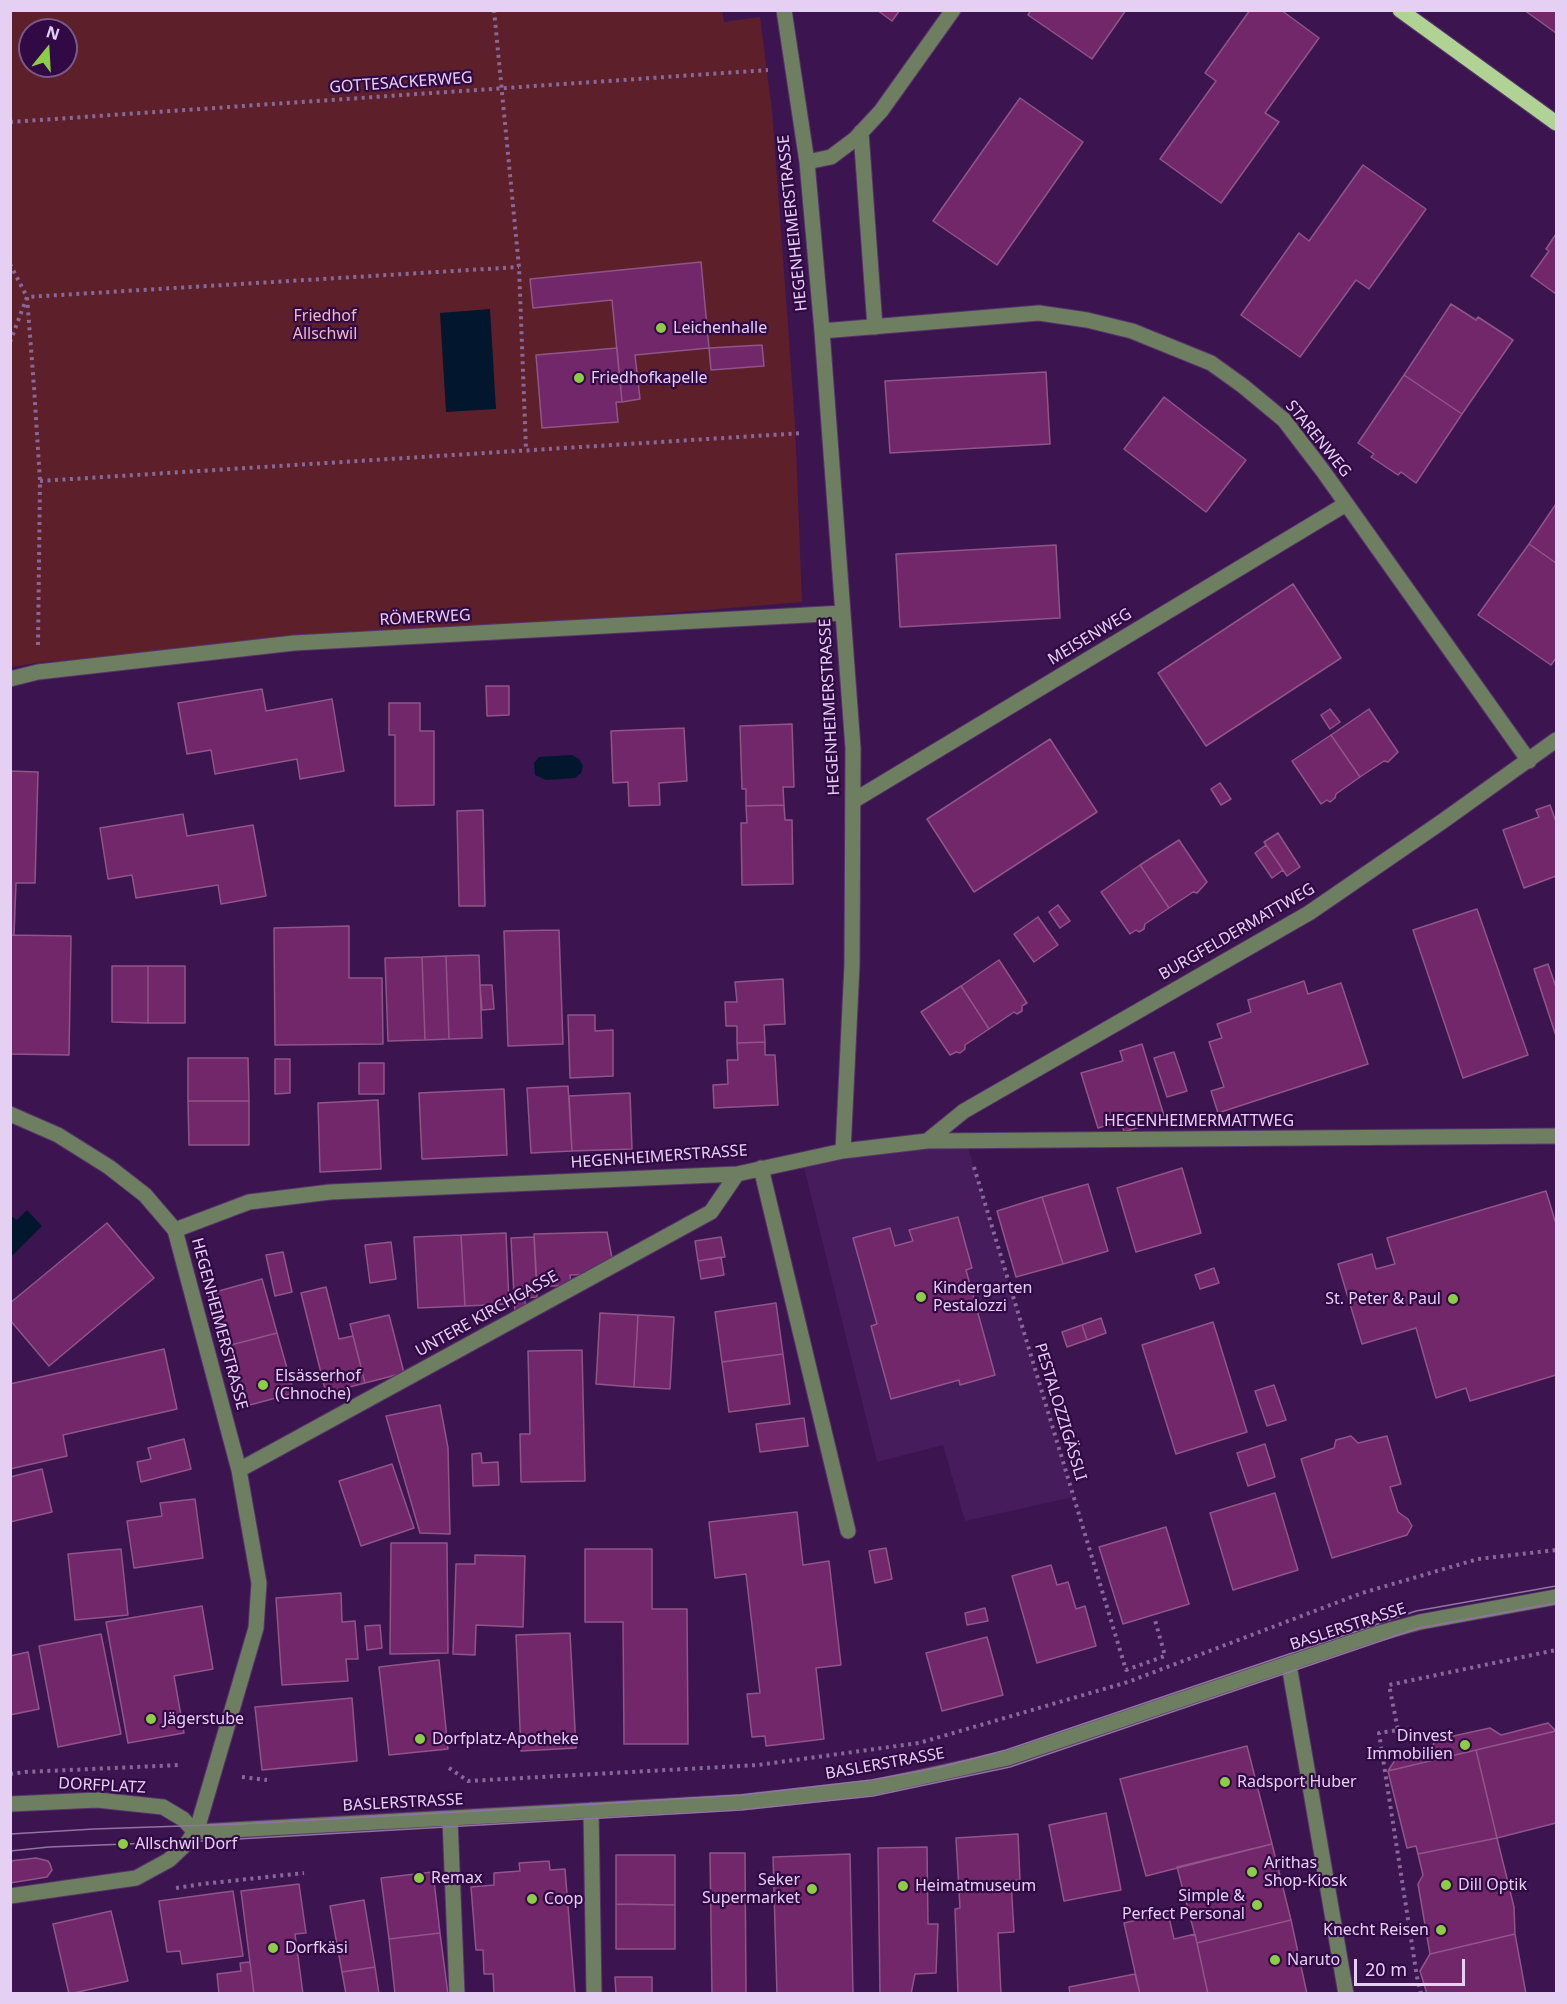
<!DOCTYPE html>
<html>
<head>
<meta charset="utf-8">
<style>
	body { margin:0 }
	#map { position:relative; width:1567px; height:2004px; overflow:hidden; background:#3c1550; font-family:"Noto Sans",sans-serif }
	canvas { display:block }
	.frame { position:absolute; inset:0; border:12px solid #e5d0f3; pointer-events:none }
	.north { position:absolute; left:18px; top:18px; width:60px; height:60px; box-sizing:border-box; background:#310944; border:2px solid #79598a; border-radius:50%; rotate:18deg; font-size:16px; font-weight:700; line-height:24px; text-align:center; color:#e5d0f3 }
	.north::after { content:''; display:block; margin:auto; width:21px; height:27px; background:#8bce46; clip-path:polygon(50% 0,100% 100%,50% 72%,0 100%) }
	.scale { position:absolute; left:1354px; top:1959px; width:111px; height:27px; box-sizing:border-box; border:3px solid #e5d0f3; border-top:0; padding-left:8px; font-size:18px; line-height:21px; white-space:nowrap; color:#e5d0f3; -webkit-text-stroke:4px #310944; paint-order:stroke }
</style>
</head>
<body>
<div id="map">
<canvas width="1567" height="2004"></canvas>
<div class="frame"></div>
<div class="north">N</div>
<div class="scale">20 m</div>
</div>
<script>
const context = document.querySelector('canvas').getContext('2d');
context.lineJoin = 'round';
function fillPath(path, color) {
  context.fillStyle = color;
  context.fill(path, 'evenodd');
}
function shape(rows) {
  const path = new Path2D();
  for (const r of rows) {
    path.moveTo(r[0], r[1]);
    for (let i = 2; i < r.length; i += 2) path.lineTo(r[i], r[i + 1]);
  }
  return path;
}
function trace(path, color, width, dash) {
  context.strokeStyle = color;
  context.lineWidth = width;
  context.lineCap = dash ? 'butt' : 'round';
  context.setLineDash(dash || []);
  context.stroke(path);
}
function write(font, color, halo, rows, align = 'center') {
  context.font = font + ' "Noto Sans",sans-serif';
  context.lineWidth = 4.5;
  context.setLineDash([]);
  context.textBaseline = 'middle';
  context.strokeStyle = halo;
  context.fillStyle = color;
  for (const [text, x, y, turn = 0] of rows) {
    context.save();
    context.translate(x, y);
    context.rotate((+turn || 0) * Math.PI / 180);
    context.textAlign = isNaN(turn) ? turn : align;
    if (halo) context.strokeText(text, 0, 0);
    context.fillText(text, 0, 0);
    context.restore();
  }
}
fillPath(shape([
	[966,1141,1073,1497,965,1521,943,1445,877,1462,802,1159]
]), '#461c5d');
fillPath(shape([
	[722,10,724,22,760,17,772,111,786,299,795,425,802,602,345,640,43,662,11,667,10,11],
	[30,30,66,30,66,66,30,66]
]), '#5d202b');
fillPath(shape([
	[490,309,496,409,446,412,440,313],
	[572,755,579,759,583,766,581,773,575,778,546,780,535,775,534,763,539,757],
	[27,1210,42,1226,11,1257,11,1216,17,1220]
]), '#02172e');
const building = shape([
	[877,10,900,10,892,21,877,10],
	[1031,10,1126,10,1092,59,1028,15,1031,10],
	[1250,10,1281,10,1319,38,1265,113,1279,122,1221,203,1160,159,1216,81,1205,73,1250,10],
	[1524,10,1556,10,1556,33,1524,10],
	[1020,98,1083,142,997,265,933,221,1020,98],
	[1363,165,1426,209,1369,289,1356,280,1300,357,1241,315,1299,233,1309,241,1363,165],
	[1556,234,1556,294,1531,276,1549,251,1546,249,1556,234],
	[701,262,709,348,635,355,640,399,622,402,612,300,533,308,530,279,701,262],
	[1451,304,1476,320,1478,317,1513,340,1462,414,1404,375,1451,304],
	[762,345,764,366,711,370,709,348,762,345],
	[617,348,622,402,616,402,618,422,542,428,536,355,617,348],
	[1046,372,1050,444,890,453,885,381,1046,372],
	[1404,375,1462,414,1416,483,1401,472,1398,475,1371,457,1374,454,1358,443,1404,375],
	[1164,397,1246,460,1206,512,1124,449,1164,397],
	[1556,504,1556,563,1529,544,1556,504],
	[1529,544,1556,563,1556,658,1551,665,1478,615,1529,544],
	[1056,545,1060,618,900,627,896,554,1056,545],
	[1293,584,1341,658,1206,746,1158,673,1293,584],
	[486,686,509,686,509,715,487,716,486,686],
	[262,689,266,711,332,699,344,771,300,779,297,759,215,774,211,750,187,754,178,703,262,689],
	[389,703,420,703,420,731,434,731,434,805,395,806,395,735,389,735,389,703],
	[1330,709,1340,722,1330,729,1321,715,1330,709],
	[1369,709,1398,752,1388,762,1384,761,1360,777,1331,735,1369,709],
	[792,724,794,787,783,787,784,805,746,806,746,789,742,789,740,726,792,724],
	[684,728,687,781,659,783,660,805,629,806,628,782,613,783,611,731,684,728],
	[1331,735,1360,777,1336,794,1335,798,1330,802,1327,800,1321,804,1292,761,1331,735],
	[1050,739,1097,812,974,892,927,819,1050,739],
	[10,771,38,772,35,883,16,883,14,935,10,935,10,771],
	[1220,783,1231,799,1221,805,1211,789,1220,783],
	[784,805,785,820,792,820,793,884,742,885,741,823,747,823,746,806,784,805],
	[1550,805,1556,822,1556,876,1524,888,1503,830,1539,817,1536,810,1550,805],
	[483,810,485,906,459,906,457,811,483,810],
	[183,814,187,836,253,825,266,896,221,904,218,885,136,898,132,875,108,879,100,828,183,814],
	[1278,833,1300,867,1287,876,1264,842,1278,833],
	[1179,840,1207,882,1197,893,1193,892,1169,908,1140,865,1179,840],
	[1266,845,1283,870,1272,878,1255,853,1266,845],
	[1140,865,1169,908,1145,924,1144,929,1139,932,1136,930,1130,934,1101,892,1140,865],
	[1058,905,1070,921,1060,928,1049,912,1058,905],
	[1477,909,1528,1055,1463,1078,1413,930,1477,909],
	[1038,917,1058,945,1034,962,1014,934,1038,917],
	[349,926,349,978,382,978,383,1044,275,1045,274,928,349,926],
	[559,930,563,1044,508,1046,504,931,559,930],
	[10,935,71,936,69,1055,10,1054,10,935],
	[479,955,482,1038,449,1039,446,956,479,955],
	[446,956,449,1039,425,1040,422,957,446,956],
	[422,957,425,1040,388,1041,385,958,422,957],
	[999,960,1027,1003,1022,1006,1022,1011,1017,1014,1014,1012,989,1029,961,986,999,960],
	[1548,964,1556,987,1556,1036,1534,969,1548,964],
	[112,966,148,966,148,1023,112,1022,112,966],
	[148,966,185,966,185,1023,148,1023,148,966],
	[783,979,785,1024,764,1025,765,1042,737,1043,737,1026,726,1026,725,1002,737,1002,735,982,783,979],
	[1304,981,1308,994,1341,983,1368,1064,1218,1113,1211,1091,1224,1087,1209,1042,1222,1038,1217,1024,1251,1012,1248,1000,1304,981],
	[480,985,492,985,494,1009,482,1010,480,985],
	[961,986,989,1029,965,1045,965,1049,960,1053,956,1052,950,1055,921,1012,961,986],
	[568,1015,595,1015,595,1031,613,1030,613,1076,570,1078,568,1015],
	[765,1042,765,1055,775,1055,778,1105,714,1108,713,1085,728,1084,727,1060,738,1060,737,1043,765,1042],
	[1142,1044,1165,1119,1124,1132,1121,1121,1098,1128,1081,1073,1123,1061,1120,1051,1142,1044],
	[1174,1052,1187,1091,1167,1097,1154,1058,1174,1052],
	[188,1058,248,1058,249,1101,188,1101,188,1058],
	[275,1059,290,1059,290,1093,275,1094,275,1059],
	[359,1063,384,1063,384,1094,359,1094,359,1063],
	[568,1086,572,1151,531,1153,527,1088,568,1086],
	[504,1089,507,1155,422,1159,419,1093,504,1089],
	[630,1093,632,1149,572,1151,569,1096,630,1093],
	[378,1100,381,1169,320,1172,318,1103,378,1100],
	[188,1101,249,1101,249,1145,189,1145,188,1101],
	[1182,1168,1201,1233,1136,1252,1117,1188,1182,1168],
	[1088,1184,1108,1251,1063,1264,1042,1197,1088,1184],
	[1546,1191,1556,1224,1556,1375,1470,1401,1466,1388,1436,1398,1416,1328,1362,1344,1338,1264,1372,1254,1376,1269,1395,1264,1387,1238,1546,1191],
	[1042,1197,1063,1264,1016,1277,997,1211,1042,1197],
	[958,1217,972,1268,966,1270,995,1375,960,1385,959,1380,891,1399,871,1326,877,1324,853,1238,890,1228,895,1246,913,1241,909,1230,958,1217],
	[107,1223,154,1278,49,1366,10,1320,10,1303,107,1223],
	[607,1232,612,1258,591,1274,570,1275,571,1285,537,1287,534,1234,607,1232],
	[506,1233,509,1304,465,1306,461,1235,506,1233],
	[461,1235,465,1306,418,1308,414,1237,461,1235],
	[534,1237,537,1297,525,1298,525,1310,515,1315,511,1238,534,1237],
	[721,1237,725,1257,698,1261,695,1241,721,1237],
	[391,1242,396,1279,370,1283,365,1245,391,1242],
	[283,1252,292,1292,275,1296,266,1255,283,1252],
	[721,1257,724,1275,701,1279,698,1261,721,1257],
	[1214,1268,1219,1283,1200,1289,1195,1275,1214,1268],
	[262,1279,277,1333,223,1347,208,1294,262,1279],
	[326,1287,339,1339,353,1336,365,1383,326,1393,301,1293,326,1287],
	[776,1303,783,1354,722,1362,715,1312,776,1303],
	[600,1313,638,1315,634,1387,596,1384,600,1313],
	[389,1315,404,1373,365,1383,350,1324,389,1315],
	[638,1315,674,1317,670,1389,634,1387,638,1315],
	[1101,1318,1106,1333,1087,1340,1082,1325,1101,1318],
	[1213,1322,1247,1432,1176,1454,1142,1345,1213,1322],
	[1082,1325,1087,1340,1067,1347,1062,1332,1082,1325],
	[277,1333,294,1393,239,1408,223,1347,277,1333],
	[164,1349,177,1409,63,1435,67,1456,10,1469,10,1384,164,1349],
	[582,1350,585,1481,521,1482,520,1434,530,1434,528,1351,582,1350],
	[783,1354,790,1404,729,1412,722,1362,783,1354],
	[1274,1385,1286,1420,1267,1426,1255,1391,1274,1385],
	[440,1405,448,1448,450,1534,420,1533,386,1416,440,1405],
	[804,1418,808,1446,760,1452,756,1424,804,1418],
	[1351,1436,1358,1443,1387,1436,1401,1484,1390,1487,1398,1512,1408,1519,1412,1526,1407,1535,1332,1558,1301,1459,1334,1448,1336,1440,1351,1436],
	[184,1439,191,1469,141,1482,137,1462,151,1459,148,1448,184,1439],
	[1265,1444,1275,1477,1248,1486,1237,1453,1265,1444],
	[481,1453,482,1463,498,1462,499,1485,473,1486,472,1454,481,1453],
	[392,1464,414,1528,361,1546,339,1481,392,1464],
	[42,1469,52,1512,10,1522,10,1477,42,1469],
	[1275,1493,1298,1570,1233,1590,1210,1513,1275,1493],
	[195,1499,203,1558,134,1568,127,1521,162,1516,160,1503,195,1499],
	[797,1512,803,1565,829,1561,841,1665,816,1668,824,1739,766,1746,765,1736,752,1737,747,1694,760,1693,746,1574,715,1578,709,1522,797,1512],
	[1166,1527,1189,1604,1123,1624,1099,1547,1166,1527],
	[391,1543,447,1543,448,1653,390,1654,391,1543],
	[886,1548,892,1579,875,1583,869,1551,886,1548],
	[121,1549,128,1615,75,1620,68,1554,121,1549],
	[585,1549,652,1549,652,1609,687,1609,688,1744,624,1744,623,1622,585,1622,585,1549],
	[475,1555,525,1556,523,1627,476,1625,475,1655,453,1654,456,1564,475,1564,475,1555],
	[1051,1565,1057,1585,1068,1582,1076,1609,1085,1606,1096,1646,1037,1663,1012,1576,1051,1565],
	[341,1593,342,1622,355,1621,358,1659,346,1659,348,1681,282,1685,276,1598,341,1593],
	[202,1606,213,1669,174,1676,184,1733,128,1743,106,1622,202,1606],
	[985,1608,988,1621,967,1625,965,1613,985,1608],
	[380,1625,382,1648,367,1650,365,1626,380,1625],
	[570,1633,576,1748,521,1751,516,1635,570,1633],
	[101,1634,121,1734,58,1747,39,1646,101,1634],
	[987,1637,1003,1695,942,1711,926,1653,987,1637],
	[28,1652,39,1709,10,1715,10,1656,28,1652],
	[439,1660,448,1749,389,1755,379,1667,439,1660],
	[352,1698,357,1761,262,1770,255,1707,352,1698],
	[1548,1723,1556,1731,1388,1771,1395,1760,1431,1750,1435,1740,1490,1728,1501,1735,1548,1723],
	[1556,1731,1556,1823,1497,1838,1476,1750,1556,1731],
	[1247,1746,1272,1844,1146,1876,1120,1779,1247,1746],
	[1476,1750,1497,1838,1418,1854,1416,1846,1407,1848,1388,1771,1476,1750],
	[1106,1813,1121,1890,1064,1901,1049,1825,1106,1813],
	[1018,1834,1020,1880,1011,1881,1014,1932,998,1933,1001,1994,958,1994,955,1909,960,1908,956,1838,1018,1834],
	[1497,1838,1514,1907,1515,1934,1430,1954,1418,1884,1423,1875,1418,1854,1497,1838],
	[1272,1844,1291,1920,1197,1943,1177,1867,1272,1844],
	[927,1847,928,1924,938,1924,936,1973,915,1974,911,1994,880,1994,878,1848,927,1847],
	[710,1853,745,1853,746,1994,712,1994,710,1853],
	[850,1854,853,1994,777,1994,773,1857,850,1854],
	[616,1855,675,1855,675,1905,616,1904,616,1855],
	[36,1858,48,1861,50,1864,52,1870,47,1877,10,1883,10,1861,36,1858],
	[549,1861,550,1870,565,1869,575,1994,494,1994,493,1974,484,1974,483,1950,476,1950,471,1887,494,1885,494,1873,520,1871,519,1863,549,1861],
	[433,1872,440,1933,389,1939,381,1878,433,1872],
	[299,1884,306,1933,295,1934,303,1994,254,1994,241,1891,299,1884],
	[233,1891,243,1956,182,1964,180,1951,167,1952,159,1901,233,1891],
	[364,1900,375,1967,342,1972,330,1906,364,1900],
	[616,1904,675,1905,675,1949,616,1949,616,1904],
	[111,1911,128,1981,69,1994,53,1924,111,1911],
	[1168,1913,1174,1939,1195,1934,1208,1994,1140,1994,1124,1923,1168,1913],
	[1291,1920,1307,1994,1208,1994,1197,1943,1291,1920],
	[440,1933,448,1994,395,1994,389,1939,440,1933],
	[1515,1934,1526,1994,1427,1994,1420,1971,1430,1954,1515,1934],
	[250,1962,254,1994,219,1994,217,1974,241,1971,240,1963,250,1962],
	[375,1967,379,1994,346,1994,342,1972,375,1967],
	[1135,1974,1140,1994,1070,1994,1069,1987,1135,1974],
	[615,1977,652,1977,652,1994,616,1994,615,1977]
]);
fillPath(building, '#72276a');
trace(building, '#905588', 1.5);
const minor = shape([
	[784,10,807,162,822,331,853,748,852,965,843,1151],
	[861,132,875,327],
	[807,162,831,157,855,139,881,111,953,10],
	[822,331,1039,313,1087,320,1132,331,1211,363,1243,386,1284,420,1323,471,1529,761],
	[10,679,38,672,294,643,843,613],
	[853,801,1346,504],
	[10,1114,58,1135,109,1167,145,1195,175,1230,239,1470,259,1583,256,1628,198,1826,188,1842,169,1860,136,1878,10,1896],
	[927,1141,964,1111,1309,913,1443,821,1556,740],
	[761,1168,848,1531],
	[175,1230,249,1202,330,1192,737,1174,843,1151,927,1141,1556,1136],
	[239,1470,711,1212,737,1174],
	[1289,1665,1346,1994],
	[10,1804,97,1800,163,1807,183,1819,195,1832],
	[591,1810,594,1994],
	[450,1819,457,1994],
	[195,1832,742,1802,872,1788,1008,1758,1376,1634,1420,1622,1556,1597]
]);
const major = shape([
	[1400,10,1556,123]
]);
trace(minor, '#57336a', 17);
trace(major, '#57336a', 17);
trace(shape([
	[494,10,519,267,526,450],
	[10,122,768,70],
	[10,264,27,297,34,387,40,481,38,645],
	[10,342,27,297,519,267],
	[40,481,803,433],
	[974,1167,1126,1670,1165,1656,1155,1620],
	[449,1768,468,1781,758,1765,919,1743,1128,1682,1362,1593,1478,1559,1556,1550],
	[10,1774,25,1772,180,1765],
	[242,1777,267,1780],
	[176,1888,202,1884,304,1873],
	[1421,1994,1417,1977,1379,1733,1398,1730,1389,1685,1556,1650]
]), '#876898', 4, [3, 4.5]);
trace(minor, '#6d7e61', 15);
trace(major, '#b0d295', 15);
trace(shape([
	[10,1834,94,1829,241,1824,548,1807,741,1795,871,1780,941,1767,1006,1750,1416,1611,1556,1586],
	[10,1851,49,1847,203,1841,741,1810,873,1796,1010,1767,1419,1628,1556,1603]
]), '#9274a3', 1.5);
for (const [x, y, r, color] of [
	[661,328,6,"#8bce46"],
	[579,378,6,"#8bce46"],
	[921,1297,6,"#8bce46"],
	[1453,1299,6,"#8bce46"],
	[263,1385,6,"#8bce46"],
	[151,1719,6,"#8bce46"],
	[420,1739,6,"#8bce46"],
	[1465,1745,6,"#8bce46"],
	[1225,1782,6,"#8bce46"],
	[123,1844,6,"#8bce46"],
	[1252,1872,6,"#8bce46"],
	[419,1878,6,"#8bce46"],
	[1446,1885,6,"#8bce46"],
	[903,1886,6,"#8bce46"],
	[812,1889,6,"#8bce46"],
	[532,1899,6,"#8bce46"],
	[1257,1905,6,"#8bce46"],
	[1441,1930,6,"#8bce46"],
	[273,1948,6,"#8bce46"],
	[1275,1960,6,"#8bce46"]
]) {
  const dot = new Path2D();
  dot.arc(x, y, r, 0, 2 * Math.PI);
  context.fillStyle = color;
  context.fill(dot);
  trace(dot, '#310944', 2);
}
write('16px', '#e5d0f3', '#310944', [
	["GOTTESACKERWEG",401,83,-4],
	["HEGENHEIMERSTRASSE",793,223,-96],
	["STARENWEG",1318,439,51],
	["RÖMERWEG",425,618,-3],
	["MEISENWEG",1090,637,-31],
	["HEGENHEIMERSTRASSE",830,707,-93],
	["BURGFELDERMATTWEG",1237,932,-30],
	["HEGENHEIMERMATTWEG",1199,1121],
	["HEGENHEIMERSTRASSE",659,1157,-4],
	["UNTERE KIRCHGASSE",487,1314,-29],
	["HEGENHEIMERSTRASSE",219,1324,75],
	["PESTALOZZIGÄSSLI",1060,1412,73],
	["BASLERSTRASSE",1348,1627,-18],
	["BASLERSTRASSE",885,1764,-10],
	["DORFPLATZ",102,1786,3],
	["BASLERSTRASSE",403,1803,-3]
]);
write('16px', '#f2bac0', '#310944', [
	["Friedhof",325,316],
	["Allschwil",325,334]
]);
write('16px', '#e5d0f3', '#310944', [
	["Leichenhalle",673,328],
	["Friedhofkapelle",591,378],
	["Kindergarten",933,1288],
	["Pestalozzi",933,1306],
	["St. Peter & Paul",1441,1299,"right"],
	["Elsässerhof",275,1376],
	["(Chnoche)",275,1394],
	["Jägerstube",163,1719],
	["Dinvest",1453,1736,"right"],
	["Immobilien",1453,1754,"right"],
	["Dorfplatz-Apotheke",432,1739],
	["Radsport Huber",1237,1782],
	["Allschwil Dorf",135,1844],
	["Arithas",1264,1863],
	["Shop-Kiosk",1264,1881],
	["Remax",431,1878],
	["Seker",800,1880,"right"],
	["Supermarket",800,1898,"right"],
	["Dill Optik",1458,1885],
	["Heimatmuseum",915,1886],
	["Simple &",1245,1896,"right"],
	["Perfect Personal",1245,1914,"right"],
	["Coop",544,1899],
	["Knecht Reisen",1429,1930,"right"],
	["Dorfkäsi",285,1948],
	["Naruto",1287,1960]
], 'left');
</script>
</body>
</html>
